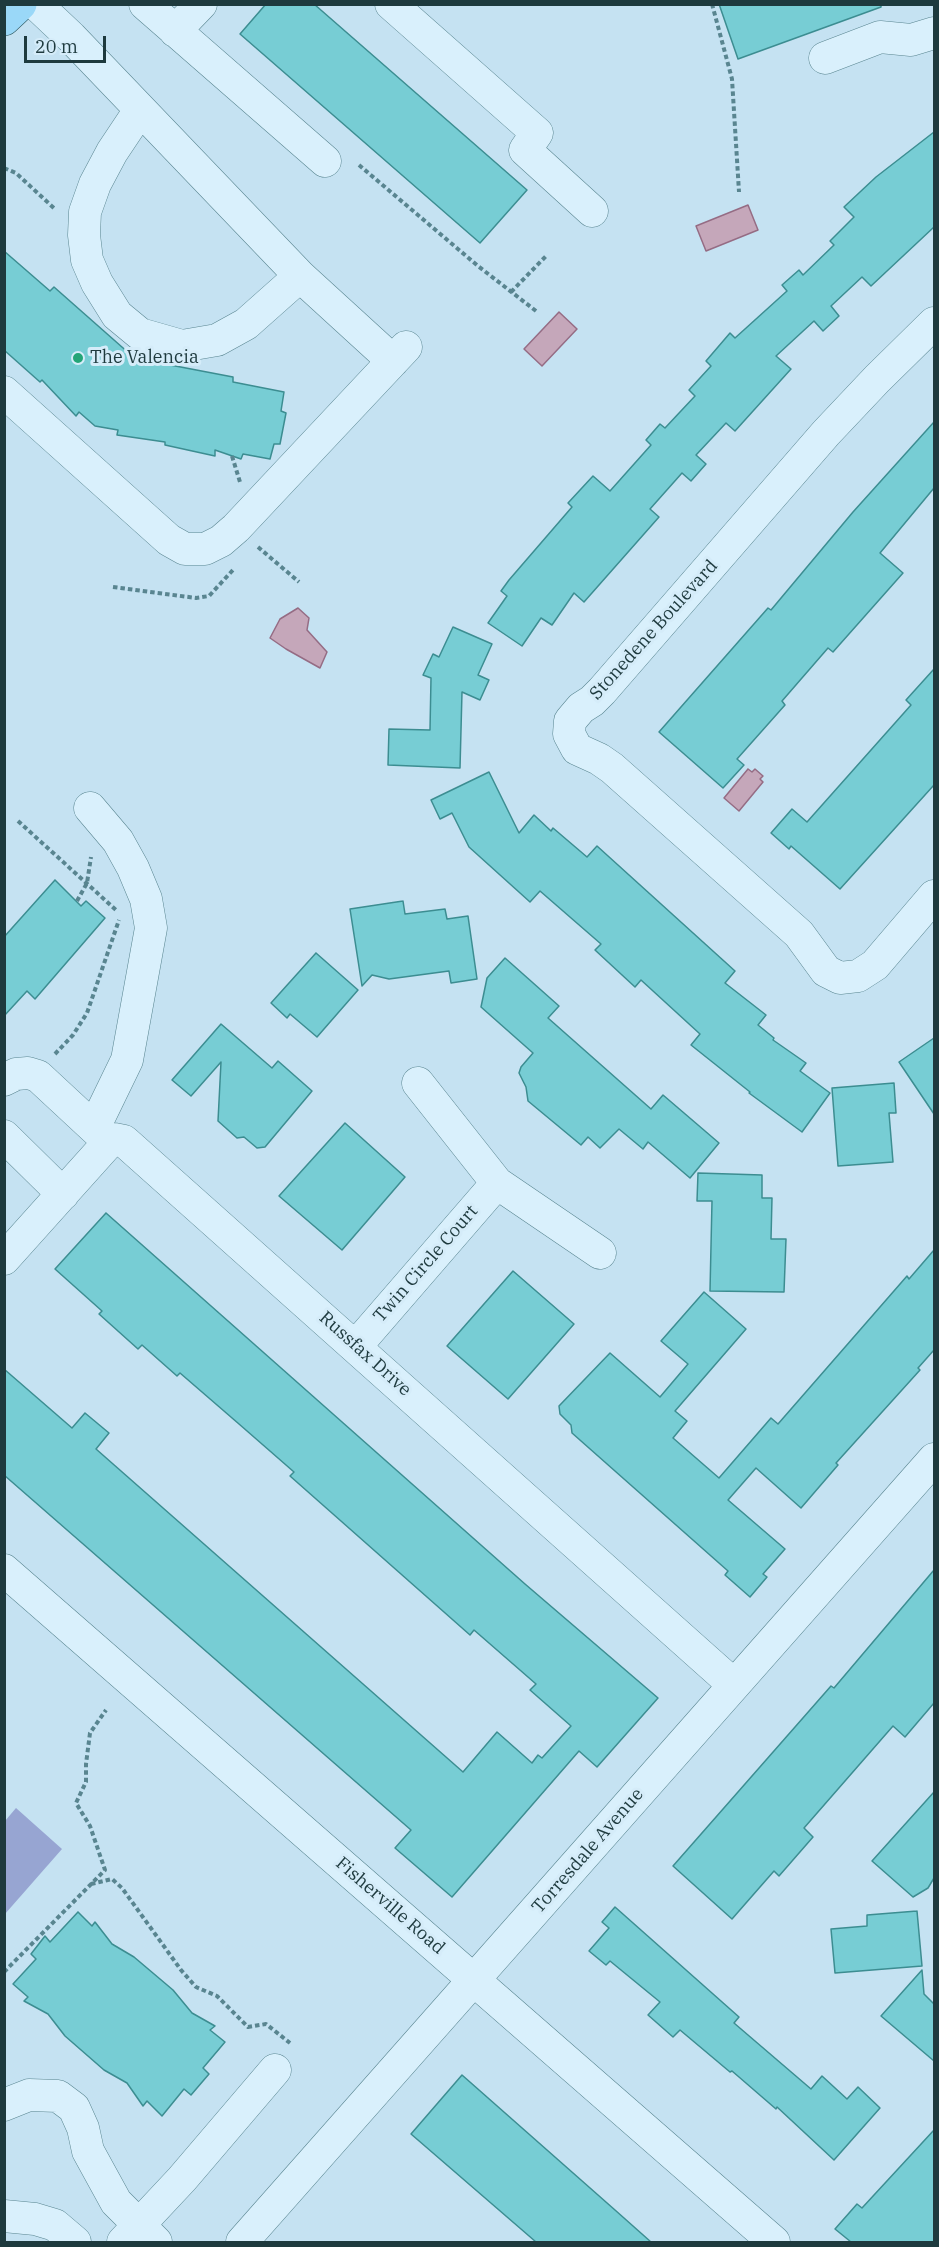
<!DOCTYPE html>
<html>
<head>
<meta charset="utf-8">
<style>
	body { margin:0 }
	#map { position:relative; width:939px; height:2247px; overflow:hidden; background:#c5e2f2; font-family:"IBM Plex Serif",serif }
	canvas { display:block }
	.frame { position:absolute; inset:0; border:6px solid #1e3a3e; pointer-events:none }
	.scale { position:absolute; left:24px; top:36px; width:82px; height:27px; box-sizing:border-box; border:3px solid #1e3a3e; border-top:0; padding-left:8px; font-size:18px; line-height:21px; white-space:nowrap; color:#1e3a3e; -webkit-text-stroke:4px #d5ecf9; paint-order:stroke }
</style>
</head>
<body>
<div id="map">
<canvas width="939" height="2247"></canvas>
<div class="frame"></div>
<div class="scale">20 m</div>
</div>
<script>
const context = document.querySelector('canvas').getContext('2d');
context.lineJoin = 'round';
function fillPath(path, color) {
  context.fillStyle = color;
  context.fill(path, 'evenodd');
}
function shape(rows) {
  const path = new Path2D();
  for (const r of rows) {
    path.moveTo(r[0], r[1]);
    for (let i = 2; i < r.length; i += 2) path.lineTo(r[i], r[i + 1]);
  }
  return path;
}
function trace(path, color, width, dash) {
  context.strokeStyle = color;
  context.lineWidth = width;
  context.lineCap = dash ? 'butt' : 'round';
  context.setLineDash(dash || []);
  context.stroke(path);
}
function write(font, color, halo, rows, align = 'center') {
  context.font = font + ' "IBM Plex Serif",serif';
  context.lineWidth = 6;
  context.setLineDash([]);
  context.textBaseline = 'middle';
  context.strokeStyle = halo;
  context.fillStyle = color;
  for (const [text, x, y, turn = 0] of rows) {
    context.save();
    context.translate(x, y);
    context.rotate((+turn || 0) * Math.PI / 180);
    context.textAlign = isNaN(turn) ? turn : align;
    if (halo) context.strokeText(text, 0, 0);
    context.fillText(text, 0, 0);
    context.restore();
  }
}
fillPath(shape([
	[16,1808,62,1849,5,1914,5,1821]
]), '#97a5d2');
const water = shape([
	[748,205,758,230,706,251,696,226,748,205],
	[559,312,577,329,542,366,524,349,559,312],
	[298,608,309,618,307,630,327,652,320,668,286,649,270,638,280,619,298,608],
	[748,769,752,772,755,769,763,776,760,779,763,782,739,811,724,798,748,769]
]);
fillPath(water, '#c5a7ba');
trace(water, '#956c84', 1.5);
const building = shape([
	[266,4,314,4,527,190,480,243,240,34,266,4],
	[719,4,881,4,881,7,738,59,719,4],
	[934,132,934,227,871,286,862,277,831,306,839,316,823,331,814,321,776,356,791,369,735,431,726,423,696,455,706,464,691,481,682,473,650,509,659,517,584,602,574,593,552,625,541,618,522,646,488,623,507,596,501,591,509,580,572,507,568,503,593,476,610,491,651,445,646,440,660,424,665,428,695,396,689,390,711,366,706,361,730,333,735,338,787,291,782,285,799,270,803,275,834,245,830,241,854,217,844,207,876,177,934,132],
	[4,251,50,291,54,287,131,355,165,364,233,377,233,382,284,392,281,411,286,413,280,444,274,444,270,459,243,454,241,459,215,450,215,456,165,445,165,442,117,435,118,430,95,426,79,412,76,416,42,380,40,382,4,350,4,251],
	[934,422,934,488,880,553,903,573,833,652,828,648,782,701,785,705,737,759,744,765,723,788,659,732,768,608,771,610,853,512,934,422],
	[453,627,492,644,478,675,489,680,480,700,462,692,460,768,388,765,389,729,430,730,431,678,423,675,433,654,439,657,453,627],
	[934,669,934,785,840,889,791,846,789,849,771,833,792,809,807,822,911,705,906,700,934,669],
	[489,772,519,833,534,815,551,831,553,828,587,857,597,846,735,971,725,983,766,1015,758,1025,774,1038,773,1040,806,1063,800,1071,830,1093,802,1132,749,1093,750,1092,691,1045,700,1034,641,980,635,987,595,950,601,944,540,891,530,902,469,847,452,813,440,819,431,800,489,772],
	[55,880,81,906,86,901,105,918,35,999,27,991,4,1016,4,937,55,880],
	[403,901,405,914,445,909,447,919,468,916,477,979,451,983,449,971,389,979,372,975,362,986,350,909,403,901],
	[316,953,358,990,317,1037,290,1014,287,1018,271,1003,316,953],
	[505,958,559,1006,548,1018,651,1109,663,1095,719,1143,690,1178,648,1142,643,1149,619,1129,600,1148,588,1137,581,1145,528,1101,526,1087,519,1073,521,1067,533,1053,481,1007,487,978,505,958],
	[221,1024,272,1068,278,1061,312,1091,265,1147,257,1148,244,1137,237,1138,218,1121,221,1062,191,1096,172,1080,221,1024],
	[934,1038,934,1114,899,1062,934,1038],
	[894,1083,896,1113,889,1113,893,1162,838,1166,832,1088,894,1083],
	[345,1123,405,1177,342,1250,279,1196,345,1123],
	[698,1173,762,1175,762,1198,772,1198,771,1239,786,1239,784,1292,710,1291,712,1201,697,1201,698,1173],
	[106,1213,525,1584,658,1698,597,1767,579,1751,452,1897,395,1848,411,1830,4,1475,4,1369,72,1428,85,1413,109,1433,96,1449,463,1772,497,1732,532,1763,538,1755,542,1758,571,1726,530,1690,536,1684,474,1630,470,1635,290,1476,294,1472,239,1424,180,1373,177,1376,142,1345,138,1349,99,1314,102,1311,55,1269,106,1213],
	[934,1250,934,1350,918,1368,920,1370,836,1463,838,1465,801,1508,756,1468,728,1500,785,1549,763,1574,767,1577,750,1597,725,1575,728,1571,572,1433,571,1425,560,1414,559,1406,610,1353,660,1397,688,1364,661,1341,704,1292,746,1329,675,1411,687,1421,673,1438,719,1478,771,1418,778,1424,907,1276,909,1279,934,1250],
	[513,1271,574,1324,508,1399,447,1346,513,1271],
	[934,1570,934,1703,905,1737,893,1726,804,1828,813,1837,779,1876,774,1871,732,1919,673,1866,831,1686,834,1688,934,1570],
	[934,1792,934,1878,928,1888,913,1897,872,1861,934,1792],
	[615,1907,739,2017,734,2023,811,2089,822,2076,847,2099,858,2087,880,2108,834,2160,777,2107,776,2109,732,2071,730,2072,680,2030,673,2037,648,2015,660,2002,610,1961,606,1965,589,1951,609,1928,602,1922,615,1907],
	[917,1911,922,1966,835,1973,831,1929,867,1926,867,1915,917,1911],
	[78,1912,92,1926,95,1922,112,1944,134,1957,173,1990,192,2013,215,2026,210,2030,225,2042,203,2068,209,2074,191,2095,184,2089,162,2116,147,2101,143,2106,127,2083,104,2070,65,2036,48,2014,24,2001,28,1997,13,1984,36,1959,31,1954,45,1936,50,1942,78,1912],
	[922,1970,924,1994,934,2004,934,2061,881,2016,922,1970],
	[462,2075,615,2210,651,2242,536,2242,411,2134,462,2075],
	[934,2130,934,2242,851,2242,835,2229,857,2204,862,2208,934,2130]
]);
fillPath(building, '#77cdd4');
trace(building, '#3c8d91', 1.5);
const minor = shape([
	[36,4,71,37,300,276,393,361],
	[145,4,325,161],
	[391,4,537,133,525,150,592,211],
	[175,31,201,4],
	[825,58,880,37,911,40,934,33],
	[140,110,112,152,95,184,85,212,84,235,87,260,97,283,117,315,140,334,182,346,217,340,246,324,300,276],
	[934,323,877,379,826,433,602,691,592,701,581,708,570,721,569,734,577,749,599,759,612,768,799,934,826,971,840,978,858,976,875,965,934,896],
	[4,392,169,540,185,549,205,549,221,541,236,528,406,347],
	[90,808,118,841,133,868,146,899,151,928,127,1060,94,1128],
	[4,1080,16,1074,28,1073,38,1076,108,1141],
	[418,1083,497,1183,600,1253],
	[4,1136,63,1194],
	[4,1259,109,1142,114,1139,124,1141,734,1685],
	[356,1346,497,1183],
	[4,1570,774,2242],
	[4,2105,29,2095,58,2096,74,2108,83,2128,88,2151,116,2202,156,2242],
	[4,2216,35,2219,55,2225,75,2242],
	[123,2242,182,2179,275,2070],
	[242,2242,934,1459]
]);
const major = shape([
	[4,19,20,4]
]);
trace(minor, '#598590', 33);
trace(major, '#2d575d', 34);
trace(shape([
	[712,4,732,79,739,192],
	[359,165,478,266,536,311],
	[4,168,16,173,56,210],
	[511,292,547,255],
	[232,456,240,482],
	[258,547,299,582],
	[113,587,196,598,209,596,233,570],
	[18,821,116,910],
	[77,901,87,883,91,857],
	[55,1054,73,1035,87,1013,119,920],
	[91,1884,112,1879,122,1888,181,1970,196,1987,217,1996,248,2027,266,2024,290,2043],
	[4,1972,105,1870,90,1826,76,1803,86,1782,86,1764,90,1733,106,1710]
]), '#598590', 4, [4.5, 3]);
trace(minor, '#d9f0fc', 32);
trace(major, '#9ad8f8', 33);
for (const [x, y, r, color] of [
	[78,358,6,"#23a577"]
]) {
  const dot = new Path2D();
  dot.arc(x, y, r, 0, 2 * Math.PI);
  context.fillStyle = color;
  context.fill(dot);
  trace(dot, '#d5ecf9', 2);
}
write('18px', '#1e3a3e', '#d5ecf9', [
	["The Valencia",90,358]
], 'left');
write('18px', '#1e3a3e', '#d5ecf9', [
	["Stonedene Boulevard",654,630,-48],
	["Twin Circle Court",426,1264,-49],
	["Russfax Drive",365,1354,42],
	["Torresdale Avenue",588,1851,-49],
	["Fisherville Road",390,1906,41]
]);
</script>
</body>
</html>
